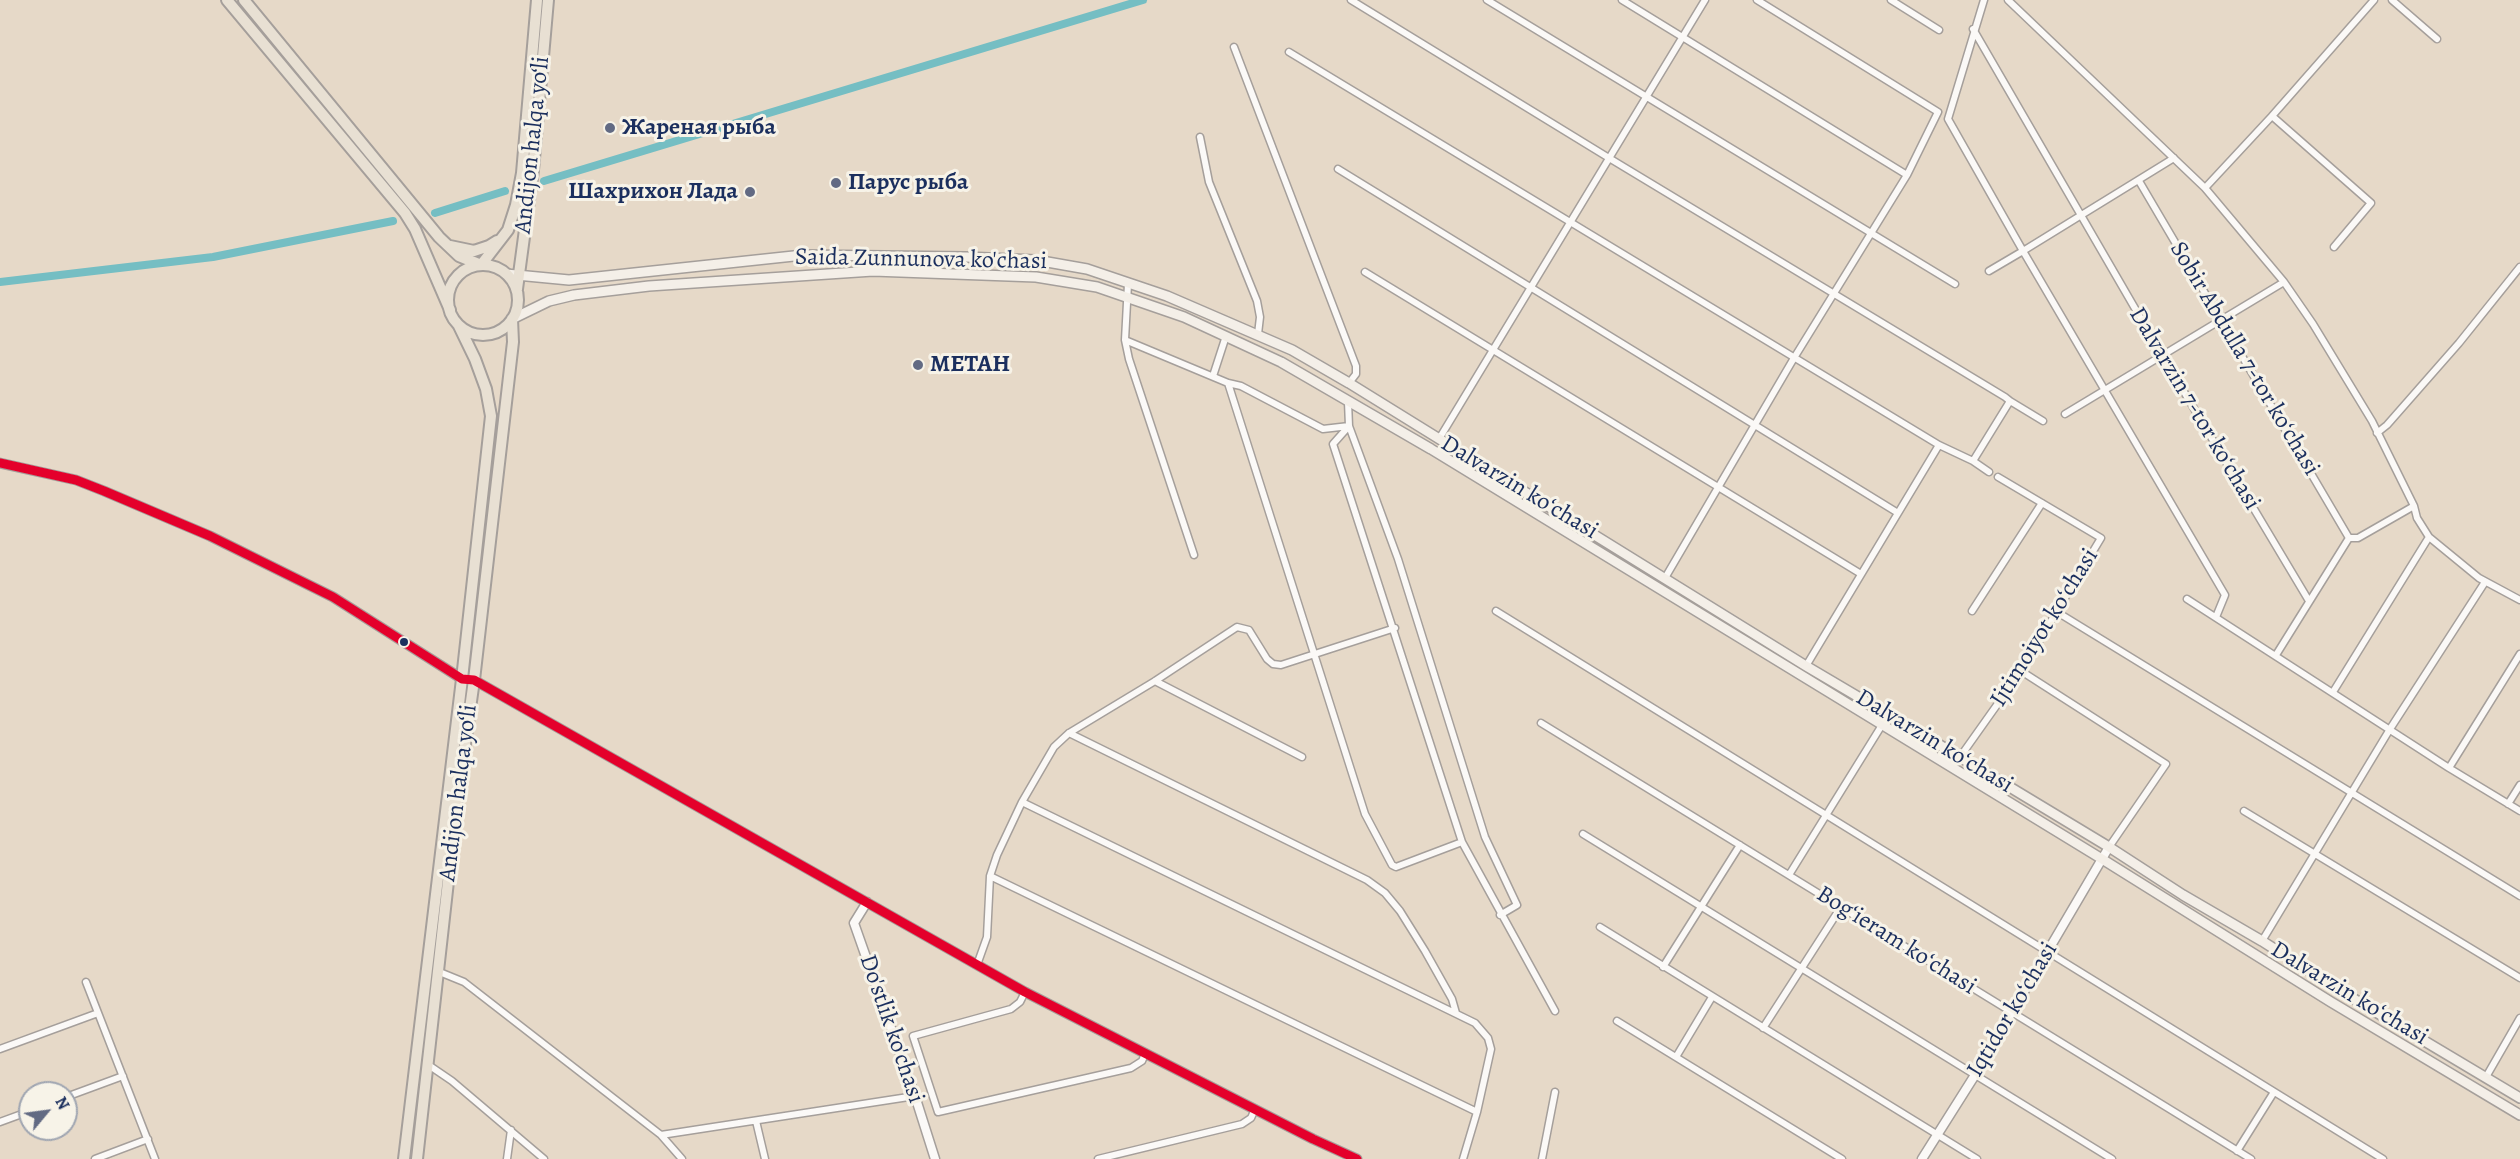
<!DOCTYPE html>
<html>
<head>
<meta charset="utf-8">
<style>
	body { margin:0 }
	#map { position:relative; width:2520px; height:1159px; overflow:hidden; background:#e6d9c8; font-family:Alegreya,serif }
	canvas { display:block }
	.north { position:absolute; left:18px; top:1081px; width:60px; height:60px; box-sizing:border-box; background:#f7f3e8; border:2px solid #9fa5b1; border-radius:50%; rotate:61deg; font-size:16px; font-weight:700; line-height:24px; text-align:center; color:#1b2f5e }
	.north::after { content:''; display:block; margin:auto; width:21px; height:27px; background:#626a83; clip-path:polygon(50% 0,100% 100%,50% 72%,0 100%) }
</style>
</head>
<body>
<div id="map">
<canvas width="2520" height="1159"></canvas>
<div class="north">N</div>
</div>
<script>
const context = document.querySelector('canvas').getContext('2d');
context.lineJoin = 'round';
function shape(rows) {
  const path = new Path2D();
  for (const r of rows) {
    if (r.length === 3) {
      path.moveTo(r[0] + r[2], r[1]);
      path.arc(r[0], r[1], r[2], 0, 2 * Math.PI);
      continue;
    }
    path.moveTo(r[0], r[1]);
    for (let i = 2; i < r.length; i += 2) path.lineTo(r[i], r[i + 1]);
  }
  return path;
}
function trace(path, color, width, dash) {
  context.strokeStyle = color;
  context.lineWidth = width;
  context.lineCap = dash ? 'butt' : 'round';
  context.setLineDash(dash || []);
  context.stroke(path);
}
function write(font, color, halo, rows, align = 'center') {
  context.font = font + ' Alegreya,serif';
  context.lineWidth = 6;
  context.setLineDash([]);
  context.textBaseline = 'middle';
  context.strokeStyle = halo;
  context.fillStyle = color;
  for (const [text, x, y, turn = 0] of rows) {
    context.save();
    context.translate(x, y);
    context.rotate((+turn || 0) * Math.PI / 180);
    context.textAlign = isNaN(turn) ? turn : align;
    if (halo) context.strokeText(text, 0, 0);
    context.fillText(text, 0, 0);
    context.restore();
  }
}
trace(shape([
	[544,181,1143,0],
	[435,213,505,191],
	[0,282,213,257,393,221]
]), '#75bec3', 8);
const minor = shape([
	[1487,0,1955,284],
	[1622,0,1907,175],
	[1891,0,1939,30],
	[1984,0,1948,119,2023,251,2174,158],
	[2008,0,2205,188,2284,282,2313,324,2372,421,2414,506,2417,518,2429,537,2479,578,2520,600],
	[2392,0,2437,39],
	[1973,29,2162,355,2309,601],
	[1234,47,1356,366,1356,374,1349,383],
	[1289,52,1939,445,1973,461,2010,401,2005,397,1609,158,1351,0],
	[2272,116,2371,203,2334,247],
	[1200,137,1209,182,1257,301,1260,317,1258,334],
	[1338,169,1898,513],
	[2139,181,2349,538],
	[2205,188,2272,116,2374,0],
	[1989,271,2023,251,2225,595,2216,617],
	[1365,272,1861,574],
	[1128,284,1125,340,1228,383],
	[1125,340,1129,359,1194,555],
	[1213,376,1226,336],
	[2010,401,2043,421],
	[1348,402,1349,426,1398,559,1485,837,1517,905,1500,915],
	[2065,414,2284,282],
	[1349,426,1323,429,1241,386,1228,383,1365,814,1392,865,1396,867,1462,842],
	[1349,426,1333,444,1462,842,1555,1011],
	[2377,433,2387,425,2459,343,2520,267],
	[1439,439,1705,0],
	[1973,461,1989,472],
	[1665,578,1794,358,1907,175,1938,112,1757,0],
	[2187,599,2449,768,2520,811],
	[1496,611,2383,1159],
	[1972,611,2042,503],
	[2057,612,2520,896],
	[2276,655,2349,538,2358,538,2414,506],
	[1806,666,1939,445],
	[2021,671,2166,764,2109,847],
	[1155,681,1302,757],
	[2333,692,2429,537],
	[1541,723,2251,1159],
	[1069,733,1367,880,1385,893,1400,911,1425,951,1452,999,1456,1013],
	[1960,757,2021,671,2101,538,1998,477],
	[2449,768,2520,654],
	[1022,802,1475,1023,1488,1038,1491,1049,1477,1112,1463,1159],
	[2508,804,2520,785],
	[2244,811,2520,978],
	[1583,834,2112,1159],
	[1789,875,1882,725],
	[990,876,1477,1112],
	[1600,927,1977,1159],
	[2262,941,2390,729,2485,582],
	[977,965,987,937,990,876,997,855,1022,802,1054,747,1069,733,1155,681,1237,627,1249,630,1267,659,1273,664,1281,665,1395,628],
	[1663,967,1740,845],
	[437,971,464,982,661,1135,915,1096],
	[86,982,155,1159],
	[1025,992,1020,1002,1011,1009,913,1036,938,1112,1131,1068,1142,1061,1145,1054],
	[1617,1021,1842,1159],
	[1763,1028,1841,907],
	[0,1049,98,1013],
	[1676,1057,1712,997],
	[427,1064,452,1081,544,1159],
	[2486,1077,2520,1018],
	[66,1097,123,1076],
	[756,1121,765,1159],
	[0,1122,30,1111],
	[661,1135,682,1159],
	[2237,1151,2274,1092],
	[95,1159,148,1139],
	[507,1159,511,1130],
	[1098,1159,1242,1124,1251,1118,1255,1109],
	[1542,1159,1555,1092]
]);
const tertiary = shape([
	[0,463,76,480,104,491,210,536,333,597,462,679,474,680,1025,992,1313,1139,1357,1159],
	[867,902,854,923,915,1096,935,1159],
	[1922,1159,1975,1075,2109,847]
]);
const secondary = shape([
	[506,274,569,280,803,255,966,257,1036,260,1087,269,1167,296,1292,350,1349,383,1806,666,1960,757,2109,847,2183,895,2262,941,2339,990,2520,1098],
	[512,319,549,301,574,295,649,286,873,271,1036,277,1097,287,1184,317,1281,362,1431,449,2102,859,2331,1002,2520,1115]
]);
const trunk = shape([
	[227,0,405,213,415,229,450,310],
	[244,0,439,237,459,256,481,265,508,230,516,205,522,173,537,0],
	[450,246,474,251,489,246,497,241],
	[483,300,35],
	[517,289,533,170,548,0],
	[404,1159,462,679,491,416,486,389,475,359,459,326],
	[417,1159,457,801,474,680,513,342,512,319]
]);
trace(minor, '#a59f9b', 9);
trace(tertiary, '#a59f9b', 11);
trace(secondary, '#a59f9b', 12);
trace(trunk, '#a59f9b', 14);
trace(minor, '#fbf9f7', 6);
trace(tertiary, '#fbf9f7', 8);
trace(secondary, '#f4efe8', 9);
trace(trunk, '#e8e0d3', 10);
trace(shape([
	[0,463,76,480,104,491,210,536,333,597,462,679,474,680,1025,992,1313,1139,1357,1159]
]), '#e4002b', 9);
for (const [x, y, r, color] of [
	[610,128,6,"#626a83"],
	[836,183,6,"#626a83"],
	[750,192,6,"#626a83"],
	[918,365,6,"#626a83"],
	[404,642,5,"#1b2f5e"]
]) {
  const dot = new Path2D();
  dot.arc(x, y, r, 0, 2 * Math.PI);
  context.fillStyle = color;
  context.fill(dot);
  trace(dot, '#f7f3e8', 2);
}
write('bold 24px', '#1b2f5e', '#f7f3e8', [
	["Жареная рыба",622,128],
	["Парус рыба",848,183],
	["Шахрихон Лада",738,192,"right"],
	["МЕТАН",930,365]
], 'left');
write('24px', '#1b2f5e', '#f7f3e8', [
	["Andijon halqa yo‘li",533,145,-84],
	["Saida Zunnunova ko'chasi",921,260,1],
	["Sobir Abdulla 7-tor koʻchasi",2244,359,59],
	["Dalvarzin 7-tor koʻchasi",2194,409,59],
	["Dalvarzin koʻchasi",1519,488,31],
	["Ijtimoiyot koʻchasi",2045,628,-58],
	["Dalvarzin koʻchasi",1934,742,31],
	["Andijon halqa yo‘li",459,793,-83],
	["Bogʻieram koʻchasi",1896,941,32],
	["Dalvarzin koʻchasi",2349,994,31],
	["Iqtidor koʻchasi",2013,1010,-59],
	["Do'stlik ko'chasi",891,1029,71]
]);
</script>
</body>
</html>
